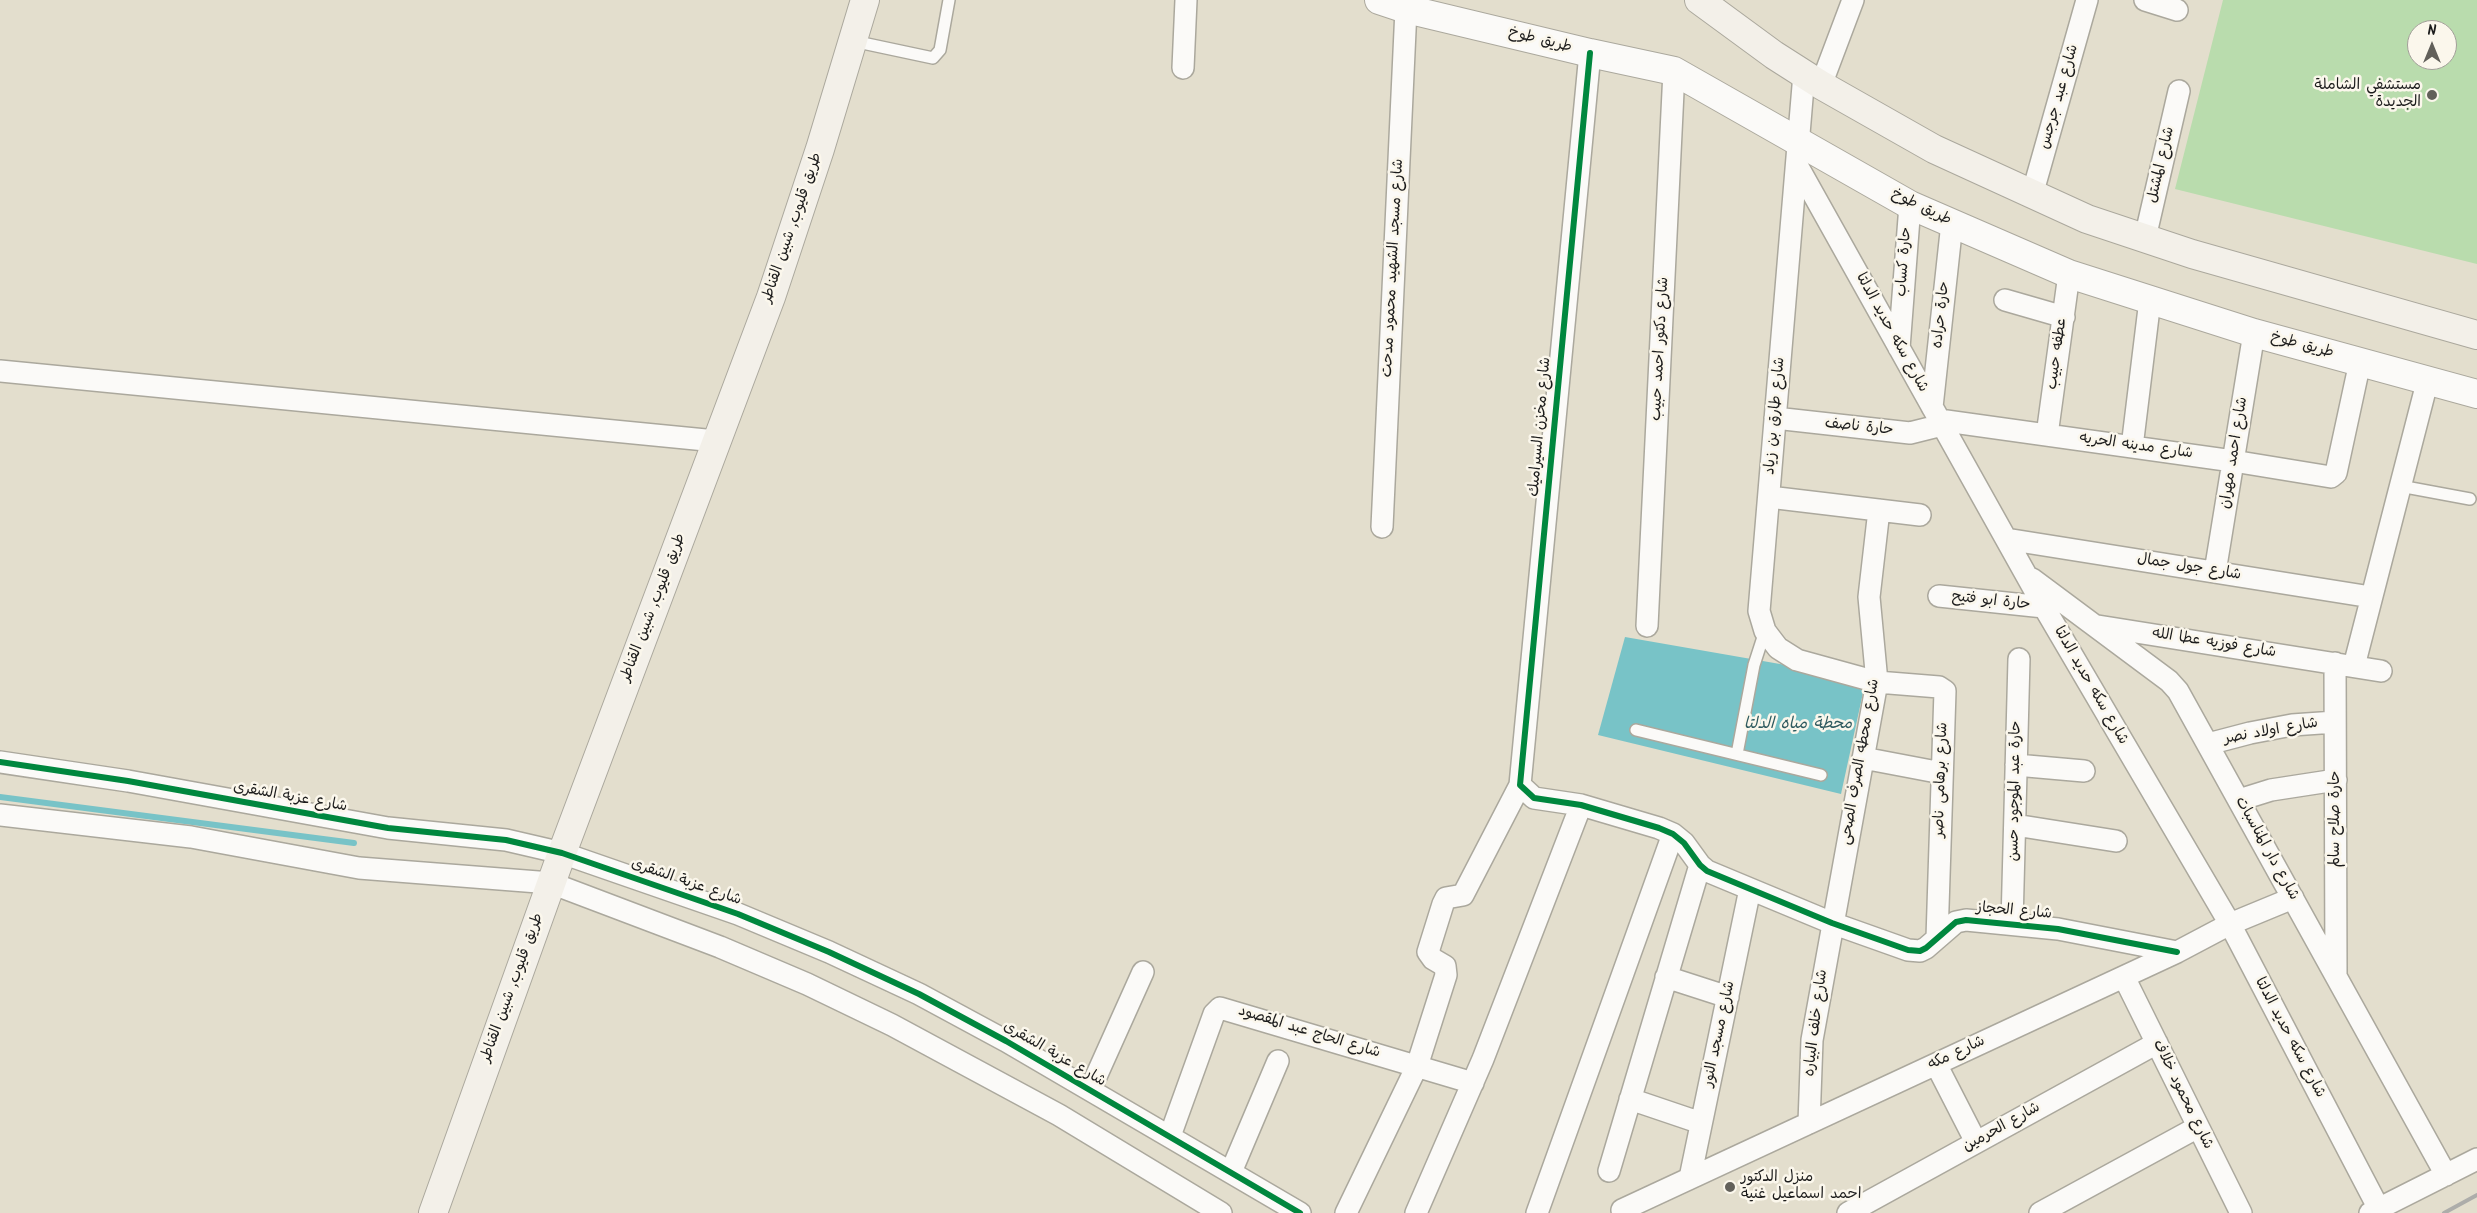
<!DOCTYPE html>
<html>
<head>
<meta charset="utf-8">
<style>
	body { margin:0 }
	#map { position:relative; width:2477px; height:1213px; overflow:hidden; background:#e3decd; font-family:Kalam,sans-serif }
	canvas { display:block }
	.north { position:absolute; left:2407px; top:20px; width:50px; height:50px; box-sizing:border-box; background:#fbf7ec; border:1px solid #a29f99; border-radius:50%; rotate:0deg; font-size:14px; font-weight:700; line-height:20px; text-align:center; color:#1c1c1c }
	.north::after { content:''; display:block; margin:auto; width:18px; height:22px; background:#62605a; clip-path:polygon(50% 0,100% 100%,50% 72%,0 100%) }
</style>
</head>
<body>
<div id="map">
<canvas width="2477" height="1213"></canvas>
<div class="north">N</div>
</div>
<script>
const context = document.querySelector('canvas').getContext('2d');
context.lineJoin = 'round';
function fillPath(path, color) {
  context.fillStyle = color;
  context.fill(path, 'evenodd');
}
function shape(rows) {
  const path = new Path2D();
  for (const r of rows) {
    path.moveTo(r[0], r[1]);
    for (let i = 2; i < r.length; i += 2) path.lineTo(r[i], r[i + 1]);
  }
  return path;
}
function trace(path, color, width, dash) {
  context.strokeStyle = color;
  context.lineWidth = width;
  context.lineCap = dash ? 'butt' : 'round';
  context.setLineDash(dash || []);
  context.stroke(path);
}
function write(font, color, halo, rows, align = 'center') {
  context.font = font + ' Kalam,"Playpen Sans Arabic",sans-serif';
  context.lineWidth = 5;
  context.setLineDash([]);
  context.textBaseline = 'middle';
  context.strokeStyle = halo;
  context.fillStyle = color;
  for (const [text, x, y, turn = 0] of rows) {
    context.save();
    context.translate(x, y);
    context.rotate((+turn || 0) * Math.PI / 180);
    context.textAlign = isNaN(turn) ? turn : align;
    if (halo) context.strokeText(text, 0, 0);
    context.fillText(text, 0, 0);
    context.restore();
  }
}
fillPath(shape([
	[2223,0,2477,0,2477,264,2175,189],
	[2417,30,2447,30,2447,60,2417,60]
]), '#b9dcad');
fillPath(shape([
	[1625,637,1866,679,1841,794,1598,735]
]), '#78c3c7');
trace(shape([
	[0,797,354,843]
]), '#78c3c7', 6);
const service = shape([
	[853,41,933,58,940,50,949,0],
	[2400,486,2470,499],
	[1636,730,1821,775],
	[1737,754,1754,665,1765,631]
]);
const minor = shape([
	[2145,0,2177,10],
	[1590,53,1520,785,1534,798,1581,805,1659,828,1673,834,1684,843,1700,865,1707,871,1832,923,1908,950,1920,951,1926,948,1956,922,1966,920,2058,929,2177,952],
	[1183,68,1186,0],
	[1804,74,1759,611,1765,631,1778,648,1797,660,1877,682,1939,687,1945,691,1937,938],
	[1821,85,1853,0],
	[1797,165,2044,607,2230,924,2379,1209],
	[2032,195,2087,0],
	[2145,238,2179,91],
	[2005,300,2064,317],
	[1899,348,1910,205],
	[0,371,716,441],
	[1932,407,1952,223],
	[1775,418,1910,433,1942,425],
	[1939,420,2233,461,2331,477,2336,473,2360,362],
	[2047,435,2069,274],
	[2132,447,2150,300],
	[1769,497,1920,515],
	[1382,527,1406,9],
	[2006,539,2371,597],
	[2215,572,2254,333],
	[2032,579,2169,681,2178,691,2446,1175],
	[1939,596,2044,607],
	[1647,626,1674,71],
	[2098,626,2381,671],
	[2335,663,2336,975],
	[2354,666,2428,379],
	[2208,744,2250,733,2292,725,2335,722],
	[1863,758,1942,773],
	[0,762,128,781,388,828,506,840,562,853,738,914,829,952,919,994,1006,1041,1300,1213],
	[2016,765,2084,771],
	[2239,800,2271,790,2336,780],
	[0,815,191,837,359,868,551,883,720,947,807,984,892,1025,1059,1115,1221,1213],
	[2015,825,2116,841],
	[2012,923,2019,659],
	[1666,977,1728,997],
	[2124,977,2241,1213],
	[1936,1064,1976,1142],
	[1090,1090,1143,972],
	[1630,1099,1701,1123],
	[1809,1123,1812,1040,1877,682,1869,597,1879,510],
	[1170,1136,1214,1014,1220,1008,1473,1083],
	[1609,1171,1700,865],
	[1231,1172,1278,1061],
	[1690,1178,1750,889],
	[1622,1210,2177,952,2230,924,2293,898],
	[1346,1213,1417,1066,1446,975,1445,966,1433,959,1428,952,1443,904,1446,898,1463,895,1520,785],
	[1416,1213,1483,1059,1581,805],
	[1537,1213,1673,834],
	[1848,1213,2157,1043],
	[2040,1213,2198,1127],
	[2370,1213,2477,1159]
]);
const tertiary = shape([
	[1379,0,1406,9,1590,53,1674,71,1910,205,2069,274,2254,333,2477,394]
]);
const secondary = shape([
	[1699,0,1774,55,1821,85,1934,149,2087,219,2192,254,2477,335],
	[433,1213,562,853,771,297,820,149,865,0]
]);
trace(service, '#aba89d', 14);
trace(minor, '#aba89d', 24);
trace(tertiary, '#aba89d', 30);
trace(secondary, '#aba89d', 30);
trace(service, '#fbfaf8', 11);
trace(minor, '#fbfaf8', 21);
trace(tertiary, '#fbfaf8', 28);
trace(secondary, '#f3f0e9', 28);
trace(shape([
	[2444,1213,2477,1195]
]), '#adadaa', 4);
trace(shape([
	[1590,53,1520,785,1534,798,1581,805,1659,828,1673,834,1684,843,1700,865,1707,871,1832,923,1908,950,1920,951,1926,948,1956,922,1966,920,2058,929,2177,952],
	[0,762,128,781,388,828,506,840,562,853,738,914,829,952,919,994,1006,1041,1300,1213]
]), '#00873e', 6);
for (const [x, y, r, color] of [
	[2432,95,6,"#62605a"],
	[1730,1187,6,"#62605a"]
]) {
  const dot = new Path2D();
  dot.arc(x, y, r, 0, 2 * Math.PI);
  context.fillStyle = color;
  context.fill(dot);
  trace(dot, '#fbf7ec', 2);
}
write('15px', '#1c1c1c', '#fbf7ec', [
	["طريق طوخ",1540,41,14],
	["شارع عبد جرجس",2060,97,-74],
	["شارع المشتل",2162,165,-77],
	["طريق طوخ",1921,208,26],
	["طريق قليوب, شبين القناطر",793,228,-71],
	["حارة كساب",1905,262,-86],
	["شارع مسجد الشهيد محمود مدحت",1394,268,-87],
	["حارة حراده",1942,315,-84],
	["شارع سكه حديد الدلتا",1891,333,61],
	["طريق طوخ",2302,346,15],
	["شارع دكتور احمد حبيب",1661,349,-87],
	["عطفه حبيب",2058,354,-82],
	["شارع طارق بن زياد",1776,416,-85],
	["شارع مخزن السيراميك",1541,427,-85],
	["حارة ناصف",1859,428,6],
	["شارع مدينه الحريه",2136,447,8],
	["شارع احمد مهران",2235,453,-81],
	["شارع جول جمال",2189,568,9],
	["حارة ابو فتيح",1991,602,6],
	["طريق قليوب, شبين القناطر",654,608,-69],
	["شارع فوزيه عطا الله",2214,644,9],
	["شارع سكه حديد الدلتا",2090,686,60],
	["شارع اولاد نصر",2271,732,-10],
	["شارع محطه الصرف الصحى",1861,762,-80],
	["شارع برهامى ناصر",1942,780,-88],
	["حارة عبد الموجود حسن",2016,791,-89],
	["شارع عزبة الشقرى",290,798,10],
	["حارة صلاح سالم",2336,819,-90],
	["شارع دار المناسبات",2266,849,61],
	["شارع عزبة الشقرى",686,883,19],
	["شارع الحجاز",2014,912,5],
	["طريق قليوب, شبين القناطر",513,988,-70],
	["شارع خلف البياره",1817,1023,-83],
	["شارع الحاج عبد المقصود",1309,1033,17],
	["شارع مسجد النور",1720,1034,-78],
	["شارع سكه حديد الدلتا",2289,1038,62],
	["شارع مكه",1957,1054,-25],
	["شارع عزبة الشقرى",1054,1055,30],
	["شارع محمود خلاف",2182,1095,64],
	["شارع الحرمين",2002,1128,-29]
]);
write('15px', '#1c1c1c', '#fbf7ec', [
	["مستشفي الشاملة",2421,86],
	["الجديدة",2421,103],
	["منزل الدكتور",1741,1178,"left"],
	["احمد اسماعيل غنية",1741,1195,"left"]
], 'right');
write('italic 16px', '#2e5a5f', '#fbf7ec', [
	["محطة مياه الدلتا",1798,725]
]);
</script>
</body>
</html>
